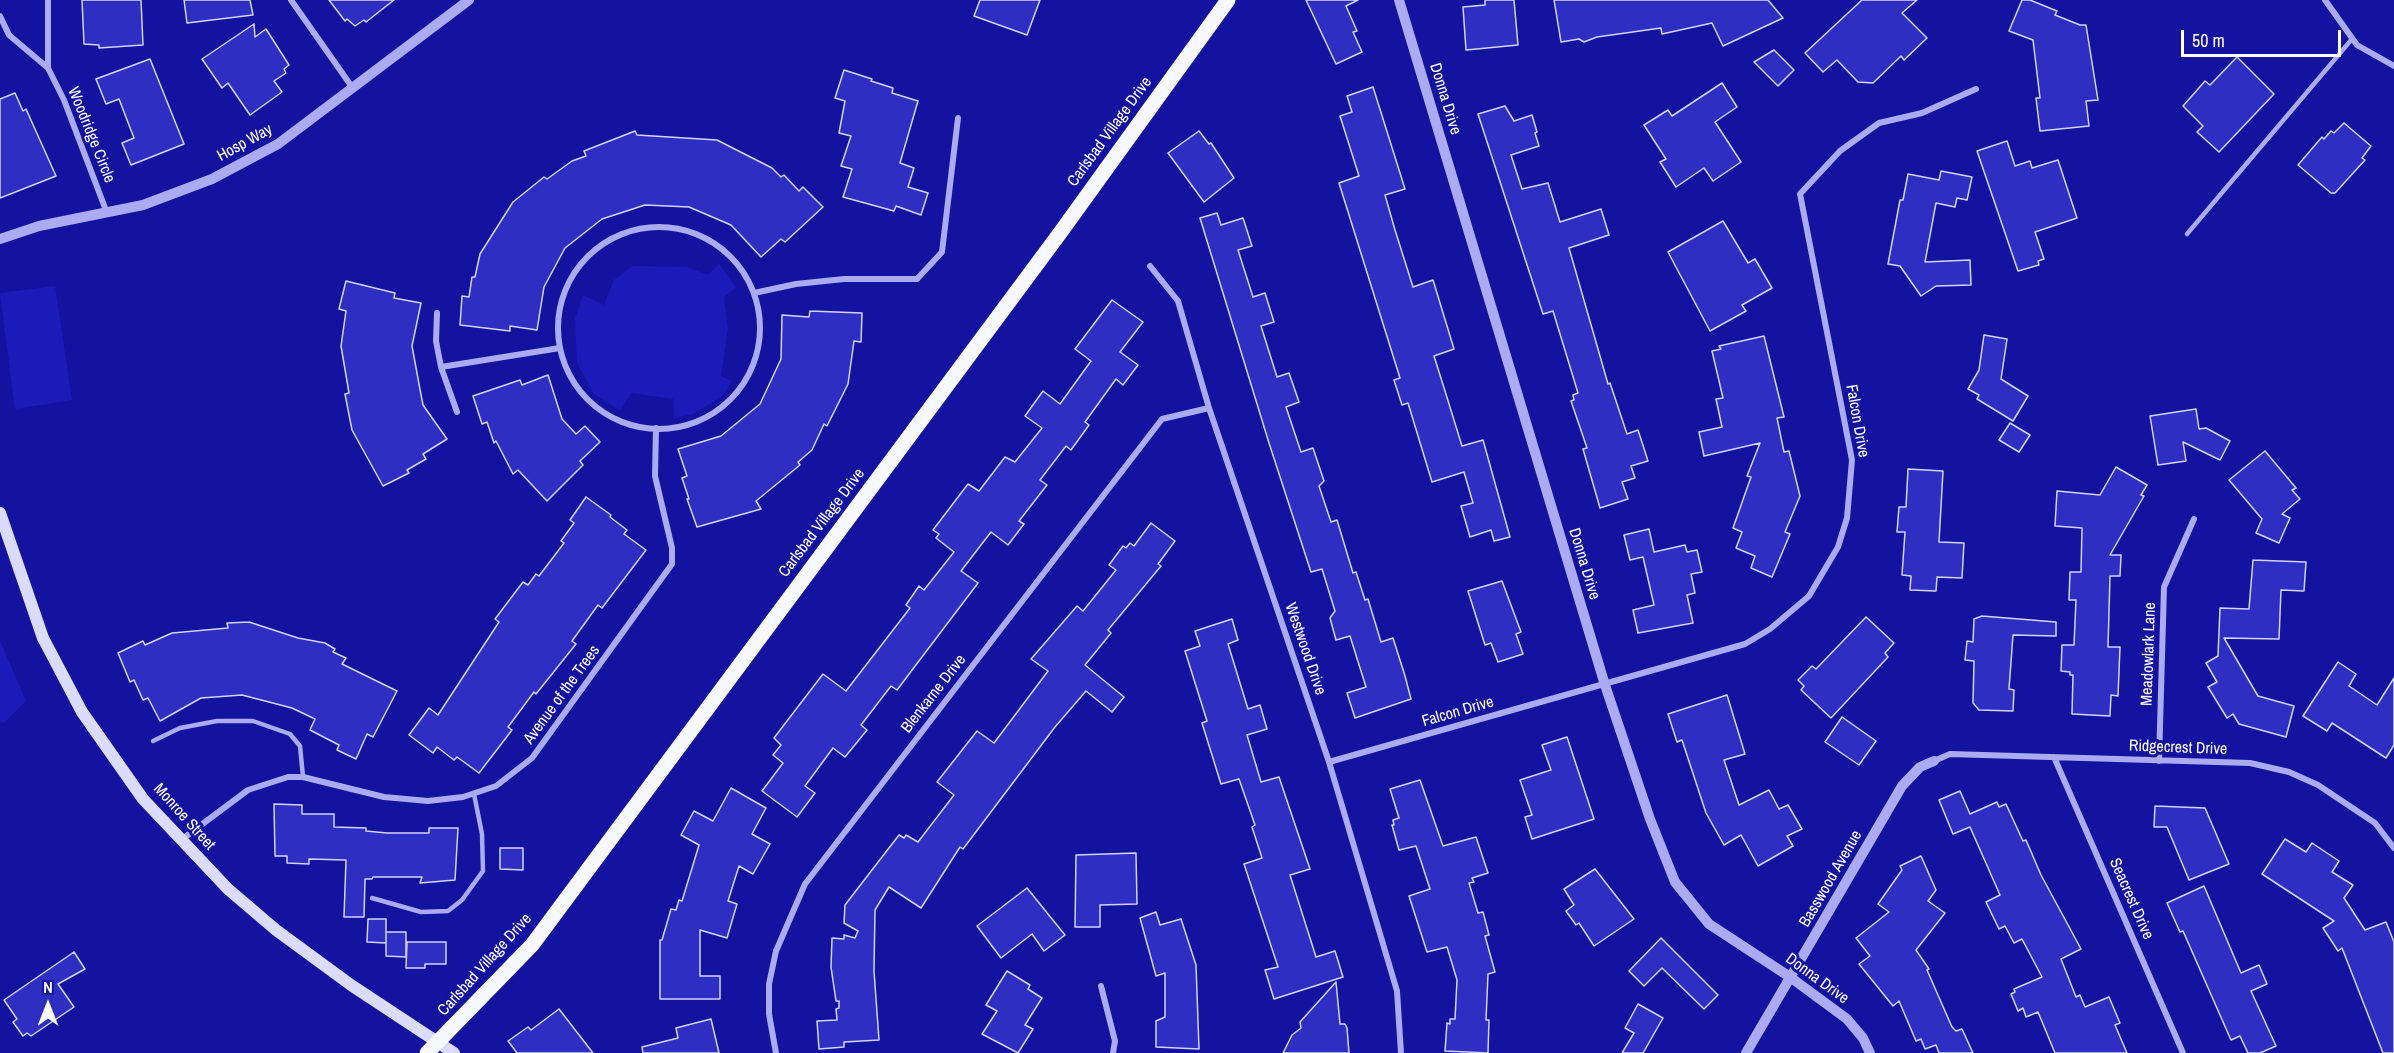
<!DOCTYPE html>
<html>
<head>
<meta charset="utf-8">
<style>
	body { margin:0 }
	#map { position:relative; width:2394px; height:1053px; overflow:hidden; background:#14139f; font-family:"Archivo Narrow",sans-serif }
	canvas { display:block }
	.north { position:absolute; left:18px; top:975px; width:60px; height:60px; -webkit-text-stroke:4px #14139f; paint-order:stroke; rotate:0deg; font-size:16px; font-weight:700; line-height:24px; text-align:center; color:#fff }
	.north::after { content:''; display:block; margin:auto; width:21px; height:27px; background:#fff; clip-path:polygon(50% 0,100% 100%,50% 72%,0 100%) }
	.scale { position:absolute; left:2181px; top:30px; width:160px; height:27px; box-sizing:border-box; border:3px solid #fff; border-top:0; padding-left:8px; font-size:18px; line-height:21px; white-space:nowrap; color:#fff; -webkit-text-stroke:4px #14139f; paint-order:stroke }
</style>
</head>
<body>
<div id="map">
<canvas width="2394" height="1053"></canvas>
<div class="north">N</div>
<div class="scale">50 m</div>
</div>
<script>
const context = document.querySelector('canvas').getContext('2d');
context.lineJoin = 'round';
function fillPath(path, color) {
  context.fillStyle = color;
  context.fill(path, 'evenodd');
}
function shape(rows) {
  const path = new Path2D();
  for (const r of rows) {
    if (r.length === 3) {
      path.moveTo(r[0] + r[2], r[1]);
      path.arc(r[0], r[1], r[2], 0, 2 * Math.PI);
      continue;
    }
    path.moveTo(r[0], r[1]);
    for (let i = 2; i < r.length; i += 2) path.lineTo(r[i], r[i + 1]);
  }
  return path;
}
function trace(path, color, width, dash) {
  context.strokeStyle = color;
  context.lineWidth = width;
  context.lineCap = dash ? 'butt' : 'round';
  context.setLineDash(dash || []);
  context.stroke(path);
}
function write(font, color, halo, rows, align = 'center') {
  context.font = font + ' "Archivo Narrow",sans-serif';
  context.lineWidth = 6;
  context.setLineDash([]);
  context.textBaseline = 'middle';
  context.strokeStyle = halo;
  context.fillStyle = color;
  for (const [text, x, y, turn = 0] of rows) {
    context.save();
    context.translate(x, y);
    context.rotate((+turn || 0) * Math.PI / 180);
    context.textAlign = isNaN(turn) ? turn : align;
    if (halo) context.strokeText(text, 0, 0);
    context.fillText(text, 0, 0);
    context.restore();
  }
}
fillPath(shape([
	[719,264,736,287,724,297,728,329,721,376,732,381,722,396,693,414,674,418,673,399,631,393,620,410,594,394,577,363,575,319,583,295,604,305,614,280,633,266,686,267,708,275],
	[55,286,72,400,15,409,0,293],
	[0,641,26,701,4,723,0,721]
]), '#1b1bb9');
const building = shape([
	[82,0,141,0,143,45,99,48,99,45,84,44,82,0],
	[184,0,250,0,253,15,187,23,184,0],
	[329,0,394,0,366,22,364,20,355,26,347,19,345,21,329,0],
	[980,0,1040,0,1027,35,974,16,980,0],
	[1306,0,1358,0,1346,6,1357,31,1353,32,1362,52,1336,64,1306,0],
	[1485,0,1514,0,1518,45,1466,50,1463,7,1485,5,1485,0],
	[1554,0,1768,0,1783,18,1723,46,1712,23,1662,34,1661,28,1597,37,1584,42,1579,39,1561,42,1554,0],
	[1862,0,1917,0,1902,13,1927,38,1904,60,1901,56,1873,83,1858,82,1837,60,1823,72,1805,53,1862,0],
	[2022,0,2030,0,2057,11,2055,15,2080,25,2086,25,2098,100,2086,101,2089,126,2040,131,2036,98,2040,98,2033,40,2009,31,2022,0],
	[254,24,255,37,266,29,289,65,284,69,286,73,274,81,282,92,250,115,228,83,222,88,202,59,254,24],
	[1774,50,1794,70,1778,86,1754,62,1774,50],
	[2237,57,2274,94,2219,152,2197,132,2203,126,2183,106,2205,81,2210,85,2237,57],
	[150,59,184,144,131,165,122,143,134,138,119,99,106,104,96,79,150,59],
	[844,70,872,79,871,81,893,88,892,93,918,101,900,163,914,168,908,187,928,193,921,215,896,206,894,211,843,197,852,169,841,166,851,136,839,133,845,101,835,98,844,70],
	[1722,83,1737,107,1715,122,1741,162,1713,181,1704,168,1676,187,1660,162,1666,159,1644,125,1668,110,1672,116,1722,83],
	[1373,87,1405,189,1385,195,1395,230,1413,287,1433,280,1454,349,1434,356,1445,391,1462,446,1483,440,1510,537,1494,541,1491,530,1470,537,1461,506,1473,503,1464,472,1432,482,1408,403,1402,405,1394,380,1400,378,1339,183,1359,176,1340,116,1352,112,1347,96,1373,87],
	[15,93,23,111,26,109,56,176,0,198,0,99,15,93],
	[1505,106,1514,121,1532,115,1537,132,1535,133,1539,146,1511,155,1522,189,1548,183,1560,222,1601,209,1609,235,1569,248,1608,384,1610,383,1627,434,1638,430,1648,461,1631,466,1635,478,1622,482,1628,499,1600,508,1583,449,1587,448,1571,401,1574,400,1573,395,1578,393,1553,311,1543,314,1478,114,1505,106],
	[2344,123,2371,146,2362,158,2365,160,2335,193,2331,193,2298,165,2322,137,2324,139,2331,131,2334,133,2344,123],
	[635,131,637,135,717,140,772,168,781,177,784,175,799,191,803,187,823,207,785,242,781,239,761,257,731,225,689,207,645,205,602,219,565,248,544,287,537,330,510,326,510,331,460,325,462,296,469,297,472,277,475,277,480,254,513,202,544,177,547,179,572,161,586,156,584,151,635,131],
	[1199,131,1209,144,1211,143,1234,178,1204,202,1168,153,1199,131],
	[2007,141,2015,166,2030,161,2032,168,2058,160,2077,218,2035,232,2044,259,2038,261,2039,265,2018,271,1977,151,2007,141],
	[1941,171,1972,177,1967,200,1957,198,1955,207,1936,203,1925,262,1970,260,1971,285,1936,286,1921,296,1900,266,1888,264,1900,200,1903,200,1908,174,1939,180,1941,171],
	[1217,213,1221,225,1243,218,1252,246,1238,250,1253,297,1265,293,1274,322,1261,326,1277,377,1289,373,1299,402,1286,407,1301,452,1313,448,1324,481,1319,486,1331,522,1337,520,1353,573,1356,572,1365,600,1368,599,1381,642,1393,638,1405,676,1411,699,1355,718,1347,693,1366,687,1350,636,1336,640,1330,618,1335,611,1322,569,1311,572,1269,443,1200,218,1217,213],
	[1723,221,1748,263,1755,259,1772,288,1742,305,1746,311,1710,331,1668,252,1723,221],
	[346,281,395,293,394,298,421,303,412,346,419,384,423,405,447,439,423,454,426,459,407,470,409,473,383,486,352,430,345,394,349,393,341,346,346,311,339,309,346,281],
	[1112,300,1143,322,1120,352,1138,365,1123,385,1116,379,1085,422,1089,425,1071,450,1066,446,1040,480,1047,485,1019,521,1024,524,1008,545,991,532,961,571,978,583,897,690,891,686,861,725,867,730,845,757,833,748,805,786,815,793,797,817,762,791,783,763,773,755,781,745,774,738,823,674,846,691,910,608,906,605,919,586,924,590,954,552,936,538,939,534,933,530,968,484,979,491,1005,457,1015,462,1042,428,1025,416,1043,391,1060,404,1091,361,1075,349,1112,300],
	[810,311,862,313,861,342,854,341,848,384,827,426,824,424,812,450,798,462,800,465,756,501,761,509,697,527,687,499,689,499,682,478,687,476,678,449,721,436,760,404,781,359,782,315,809,317,810,311],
	[1984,335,2007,339,2001,379,2028,396,2013,421,1977,399,1979,395,1968,389,1979,370,1984,335],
	[1764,336,1784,417,1777,418,1784,452,1789,451,1800,496,1785,532,1790,534,1772,577,1751,568,1755,556,1736,548,1742,532,1733,528,1751,477,1747,476,1760,443,1704,456,1699,432,1722,427,1716,399,1723,398,1712,351,1721,349,1719,346,1764,336],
	[548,375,562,419,576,434,585,426,600,442,580,461,583,465,547,501,518,470,513,474,496,441,494,443,487,422,482,424,473,396,520,380,522,385,548,375],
	[2196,409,2199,429,2206,428,2230,441,2220,460,2183,442,2186,461,2158,465,2150,416,2196,409],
	[2010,423,2030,435,2019,452,1999,440,2010,423],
	[2265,451,2296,488,2292,490,2300,499,2282,514,2290,518,2279,543,2256,533,2262,519,2229,480,2265,451],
	[2116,467,2147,485,2141,495,2144,496,2110,555,2121,555,2120,576,2110,576,2108,647,2120,647,2118,696,2111,695,2110,716,2072,714,2073,675,2070,675,2070,672,2061,671,2062,645,2074,645,2076,600,2069,600,2070,572,2081,572,2082,528,2055,526,2057,491,2100,495,2116,467],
	[1908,469,1943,471,1939,542,1964,543,1962,578,1937,577,1936,591,1910,590,1911,576,1902,575,1905,532,1897,532,1899,507,1906,507,1908,469],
	[586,497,611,515,610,517,627,530,624,534,646,550,602,608,598,605,572,641,576,644,536,694,534,692,508,727,512,730,479,773,457,757,454,760,437,747,433,753,409,735,429,708,438,715,499,622,495,619,523,582,528,585,536,574,539,576,564,543,561,541,574,523,570,520,586,497],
	[1151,523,1175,541,1158,564,1161,566,1108,630,1111,633,1085,665,1124,697,1112,712,1086,691,1055,727,963,849,960,847,921,908,889,887,875,910,874,971,879,1040,844,1042,844,1047,819,1049,817,1021,837,1020,836,1009,839,1008,839,1001,836,1001,831,967,832,938,844,939,844,935,855,938,858,931,844,923,845,905,899,835,904,838,906,835,918,842,954,795,937,782,977,731,994,743,1048,671,1031,659,1077,606,1083,611,1116,570,1109,565,1123,546,1126,548,1130,543,1134,546,1151,523],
	[1649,529,1654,552,1685,545,1687,552,1697,550,1702,572,1691,574,1695,593,1687,595,1693,623,1638,633,1633,610,1654,605,1643,557,1630,560,1624,535,1649,529],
	[2253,560,2306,562,2304,591,2281,590,2279,639,2224,638,2258,696,2294,706,2286,737,2239,724,2233,714,2227,718,2208,687,2217,682,2206,663,2218,656,2220,608,2249,609,2253,560],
	[1502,581,1521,632,1516,634,1523,654,1498,662,1491,643,1485,645,1468,591,1502,581],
	[1982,616,2056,622,2056,636,2013,635,2009,689,2014,690,2013,711,1979,710,1973,703,1974,661,1965,660,1967,641,1973,642,1974,619,1982,616],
	[1866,617,1894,643,1885,653,1888,657,1831,718,1801,690,1804,686,1798,680,1812,666,1816,669,1866,617],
	[1232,619,1238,640,1228,644,1248,709,1260,705,1267,729,1247,735,1261,782,1279,777,1310,869,1290,875,1316,957,1335,951,1343,977,1274,999,1265,970,1278,967,1244,864,1262,858,1252,827,1255,825,1239,779,1221,784,1202,723,1207,721,1185,651,1200,646,1195,631,1232,619],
	[249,622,298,638,325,643,335,649,333,652,346,658,342,664,397,691,373,737,367,734,356,759,337,750,339,745,310,730,315,719,292,708,242,695,201,698,160,721,148,698,143,700,134,680,130,682,118,653,143,641,145,645,172,633,228,628,227,623,249,622],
	[2338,662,2356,674,2349,686,2377,705,2394,678,2394,745,2386,758,2332,723,2327,731,2303,716,2338,662],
	[1727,695,1745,754,1724,760,1739,805,1769,790,1779,809,1788,805,1802,829,1787,836,1793,846,1758,866,1741,835,1724,845,1706,813,1682,740,1677,742,1668,714,1727,695],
	[1842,717,1876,741,1859,765,1825,742,1842,717],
	[1567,737,1594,819,1532,839,1525,817,1532,815,1520,780,1551,770,1542,745,1567,737],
	[1420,780,1443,846,1476,837,1488,873,1472,878,1474,882,1469,883,1478,913,1483,912,1489,935,1485,936,1495,972,1488,974,1486,1020,1489,1020,1488,1053,1445,1051,1447,1023,1450,1024,1450,1019,1455,1019,1457,980,1447,947,1427,952,1409,896,1430,889,1416,846,1399,850,1392,825,1394,825,1393,820,1399,818,1390,789,1420,780],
	[731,788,766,808,752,834,770,844,753,874,739,866,728,901,737,904,727,938,700,930,700,976,720,976,720,999,660,999,660,940,662,940,671,909,676,910,679,900,682,901,699,845,681,835,694,811,713,821,731,788],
	[1960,791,1970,814,1997,802,1999,807,2006,804,2023,841,2026,840,2041,875,2081,949,2061,959,2076,997,2080,995,2085,1007,2109,997,2120,1023,2115,1025,2127,1053,2055,1053,2038,1012,2026,1017,2023,1008,2018,1011,2011,994,2015,992,2014,989,2042,977,2022,939,2014,943,2005,926,1999,929,1986,902,2000,895,1970,827,1953,834,1939,800,1960,791],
	[274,804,302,805,302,814,334,814,334,827,366,828,366,831,387,833,429,833,429,828,458,828,455,880,420,883,422,877,373,877,372,879,365,879,364,917,344,917,346,860,309,859,309,864,287,863,287,856,275,856,274,804],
	[2155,806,2205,808,2229,864,2189,880,2167,827,2154,827,2155,806],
	[2285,839,2306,852,2312,843,2339,861,2332,872,2353,885,2344,898,2365,930,2386,922,2394,942,2394,1053,2383,1053,2342,948,2338,951,2323,928,2334,921,2262,874,2285,839],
	[500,848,523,848,523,870,500,869,500,848],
	[1136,853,1137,904,1100,905,1100,927,1075,927,1076,855,1136,853],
	[1921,856,1936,890,1928,901,1945,913,1916,950,1929,969,1927,970,1952,1027,1956,1031,1962,1029,1973,1053,1939,1053,1936,1045,1925,1049,1921,1039,1916,1041,1899,1001,1893,1006,1859,964,1870,956,1856,938,1889,912,1878,904,1902,870,1900,866,1921,856],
	[1595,869,1634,919,1594,946,1579,923,1576,925,1566,911,1574,905,1564,889,1595,869],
	[2204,886,2241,973,2259,965,2267,984,2251,991,2276,1046,2260,1053,2248,1053,2240,1036,2231,1040,2183,931,2180,932,2167,903,2204,886],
	[1027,888,1065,935,1044,951,1032,934,1001,958,977,926,1027,888],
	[1156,912,1160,925,1181,919,1196,965,1199,1049,1156,1047,1156,1021,1165,1017,1165,973,1156,976,1140,918,1156,912],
	[368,919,386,919,386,943,367,942,368,919],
	[386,932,406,932,406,957,386,956,386,932],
	[1661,938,1718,995,1704,1009,1662,968,1644,986,1629,971,1661,938],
	[407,942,446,942,446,964,425,964,425,968,406,968,407,942],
	[74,952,85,969,58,984,74,1007,31,1036,27,1033,23,1036,13,1022,17,1019,4,1000,74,952],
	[1007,971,1030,985,1028,989,1042,998,1025,1025,1033,1029,1018,1053,982,1034,997,1011,986,1005,1007,971],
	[1336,982,1340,1024,1345,1024,1347,1028,1349,1053,1283,1053,1292,1035,1301,1028,1300,1022,1336,982],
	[1638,1004,1663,1018,1643,1053,1622,1053,1634,1033,1625,1028,1638,1004],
	[559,1009,593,1053,517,1053,508,1041,528,1027,531,1030,559,1009],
	[711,1019,719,1053,643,1053,642,1047,678,1038,676,1028,711,1019]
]);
fillPath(building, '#2e2ec2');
trace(building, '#d3d4fe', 1.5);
trace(shape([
	[2187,234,2352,39],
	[153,741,180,728,217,721,253,721,290,734,300,746,303,777],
	[372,898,421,912,448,911,462,900,483,871,482,834,474,794]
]), '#ababf4', 4.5);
trace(shape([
	[291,0,352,87],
	[2325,0,2357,45,2394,66],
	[0,16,9,35,48,68,48,0],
	[48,68,64,100,107,213],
	[659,328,101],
	[1150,266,1178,301,1209,408,1329,762,1397,991,1401,1053],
	[754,293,796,284,844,279,917,279,942,252,958,118],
	[437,313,436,341,441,367,457,412],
	[441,367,560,348],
	[2054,757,2183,1053],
	[1934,761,1950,754,2250,763,2289,772,2318,785,2375,823,2394,848],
	[2159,761,2164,587,2194,519],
	[1329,762,1745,644,1770,629,1809,596,1838,547,1847,518,1852,460,1800,194,1840,151,1879,123,1922,113,1976,89],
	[181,840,248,790,288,777,303,777,384,797,428,801,463,797,496,786,532,758,672,564,672,548,655,476,656,428],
	[1101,986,1115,1041,1113,1053],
	[776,1053,769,1014,769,984,776,951,805,884,1162,419,1209,408]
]), '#ababf4', 6);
trace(shape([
	[1399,0,1605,685,1650,819,1675,882,1709,924,1790,977,1847,1019,1863,1038,1870,1053],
	[0,239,39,226,143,205,212,179,278,144,469,0],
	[1746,1053,1902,786,1920,767,1934,761]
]), '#ababf4', 10);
trace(shape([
	[0,513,43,638,82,712,143,799,228,889,276,930,351,985,454,1053]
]), '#dbdbfd', 12);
trace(shape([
	[427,1053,532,945,1060,233,1228,0]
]), '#f8f8ff', 15);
write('16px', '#fff', '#14139f', [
	["Donna Drive",1445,99,73],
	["Carlsbad Village Drive",1110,132,-54],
	["Woodridge Circle",91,135,68],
	["Hosp Way",245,143,-29],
	["Falcon Drive",1857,421,80],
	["Carlsbad Village Drive",822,523,-53],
	["Donna Drive",1584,564,73],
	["Westwood Drive",1305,649,71],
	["Meadowlark Lane",2149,654,-88],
	["Blenkarne Drive",934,694,-52],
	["Avenue of the Trees",562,695,-54],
	["Falcon Drive",1458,712,-16],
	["Ridgecrest Drive",2178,748,2],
	["Monroe Street",184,817,48],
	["Basswood Avenue",1831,879,-60],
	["Seacrest Drive",2131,899,66],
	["Carlsbad Village Drive",485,965,-48],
	["Donna Drive",1817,979,36]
]);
</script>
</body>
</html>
